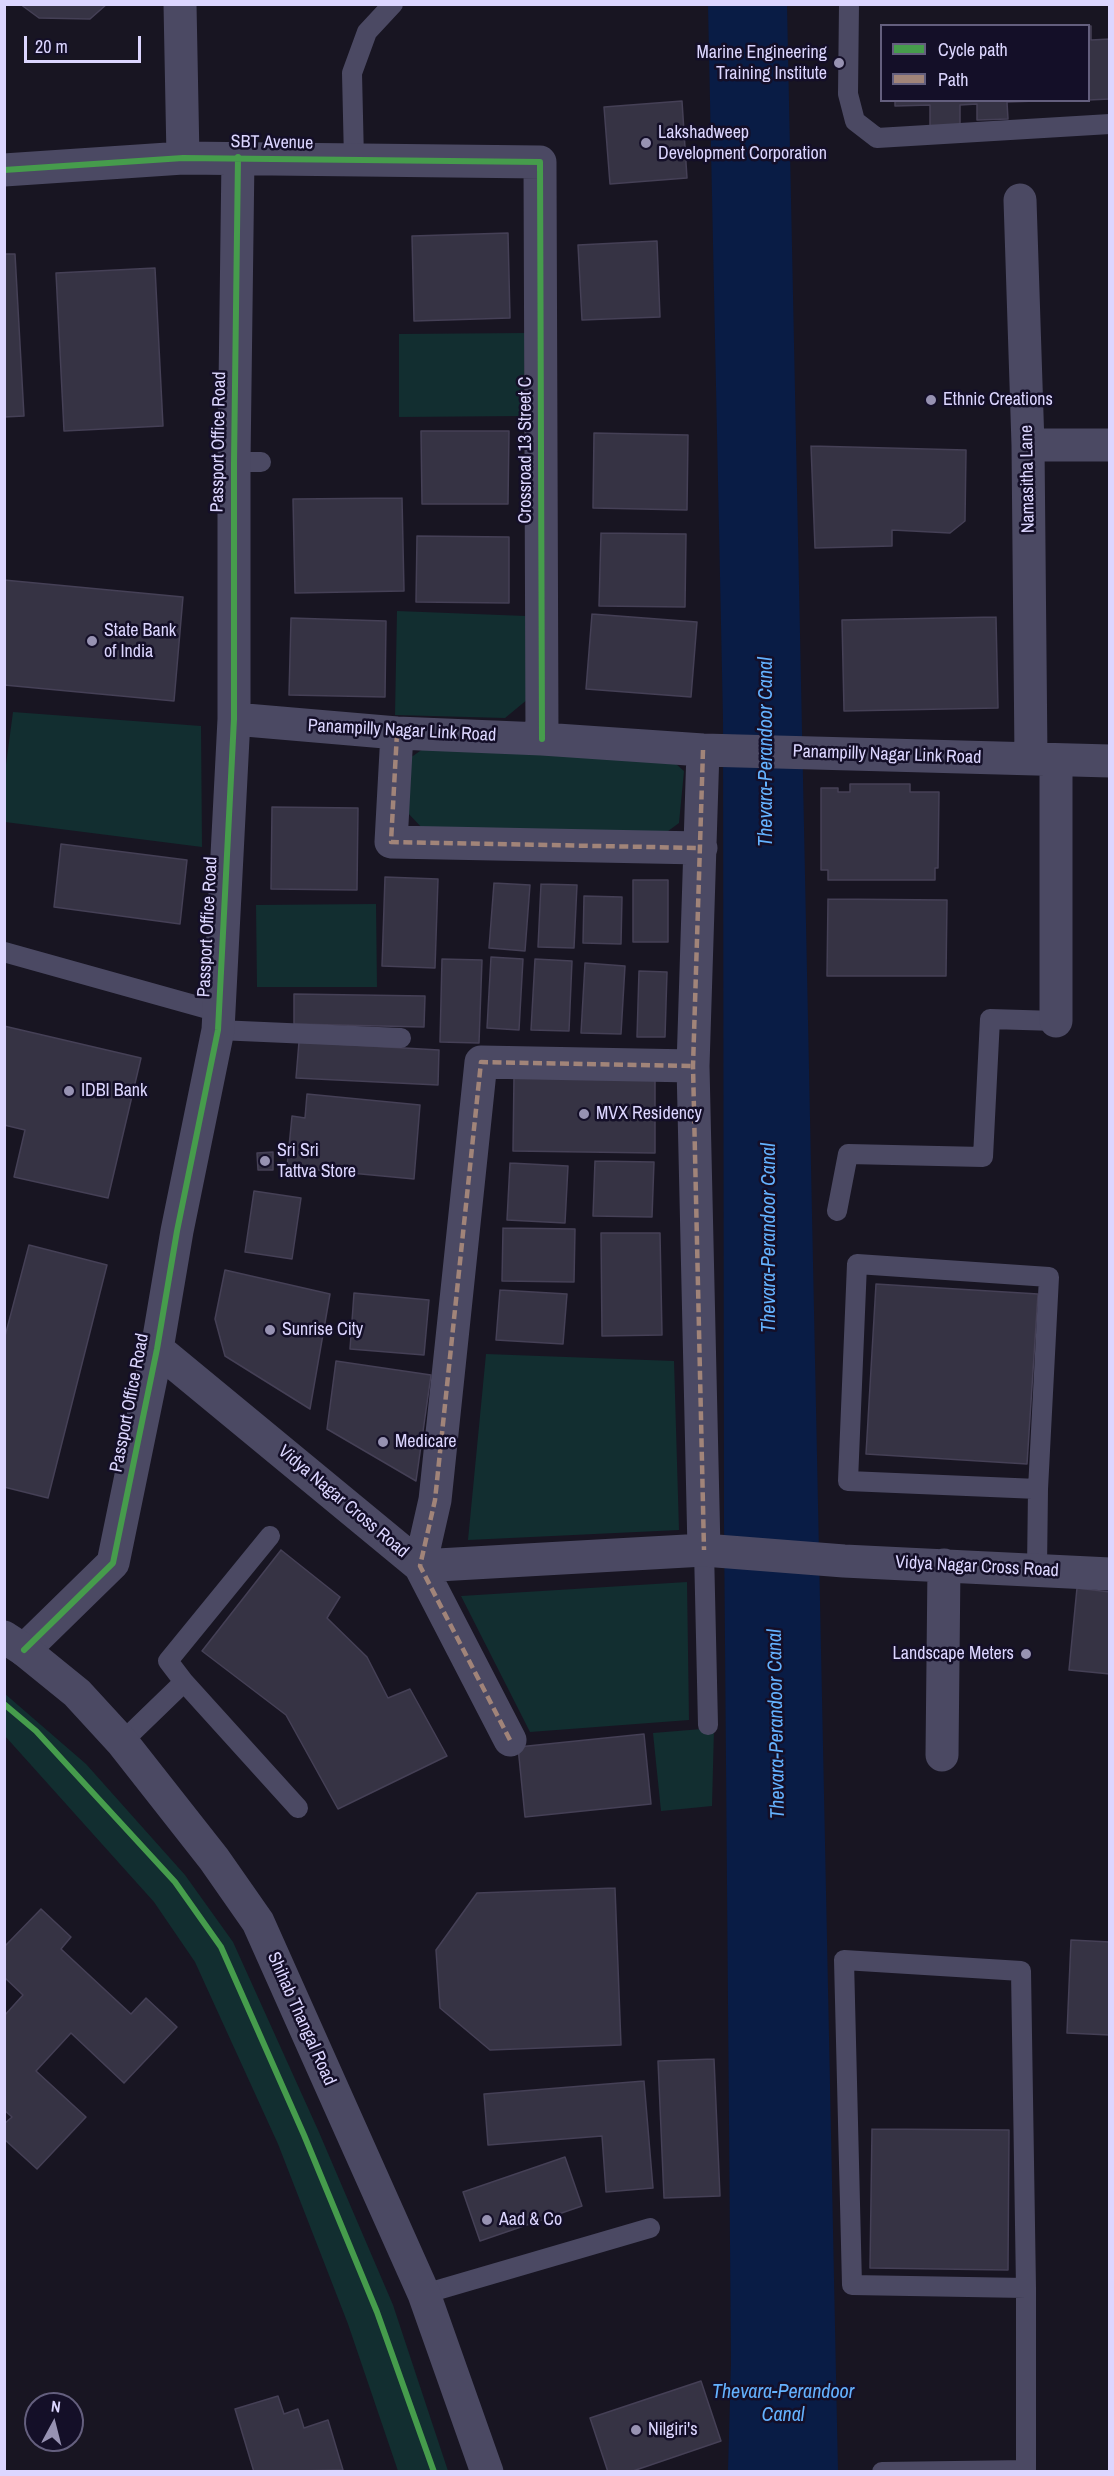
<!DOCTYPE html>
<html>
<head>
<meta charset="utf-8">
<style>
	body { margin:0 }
	#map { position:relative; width:1114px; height:2476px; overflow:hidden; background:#181522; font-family:"Archivo Narrow",sans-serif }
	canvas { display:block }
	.frame { position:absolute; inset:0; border:6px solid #dcd6ff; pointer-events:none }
	.legend { position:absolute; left:880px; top:24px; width:210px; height:78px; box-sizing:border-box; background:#140f28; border:2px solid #645f7e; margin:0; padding:8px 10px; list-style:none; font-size:18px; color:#dcd6ff }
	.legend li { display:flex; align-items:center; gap:12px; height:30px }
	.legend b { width:30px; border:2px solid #645f7e }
	.north { position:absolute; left:24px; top:2392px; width:60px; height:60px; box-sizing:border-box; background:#140f28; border:2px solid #645f7e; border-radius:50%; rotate:7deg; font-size:16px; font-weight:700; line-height:24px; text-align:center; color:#dcd6ff }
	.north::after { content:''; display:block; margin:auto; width:21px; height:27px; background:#9792b2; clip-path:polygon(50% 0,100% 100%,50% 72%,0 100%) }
	.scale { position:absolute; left:24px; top:36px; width:117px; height:27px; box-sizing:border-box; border:3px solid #dcd6ff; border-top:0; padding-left:8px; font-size:18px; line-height:21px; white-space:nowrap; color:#dcd6ff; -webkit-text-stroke:4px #140f28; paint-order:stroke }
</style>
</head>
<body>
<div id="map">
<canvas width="1114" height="2476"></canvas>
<div class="frame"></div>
<ul class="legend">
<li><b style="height:8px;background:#469c4c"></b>Cycle path</li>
<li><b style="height:8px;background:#a18479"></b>Path</li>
</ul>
<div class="north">N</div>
<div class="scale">20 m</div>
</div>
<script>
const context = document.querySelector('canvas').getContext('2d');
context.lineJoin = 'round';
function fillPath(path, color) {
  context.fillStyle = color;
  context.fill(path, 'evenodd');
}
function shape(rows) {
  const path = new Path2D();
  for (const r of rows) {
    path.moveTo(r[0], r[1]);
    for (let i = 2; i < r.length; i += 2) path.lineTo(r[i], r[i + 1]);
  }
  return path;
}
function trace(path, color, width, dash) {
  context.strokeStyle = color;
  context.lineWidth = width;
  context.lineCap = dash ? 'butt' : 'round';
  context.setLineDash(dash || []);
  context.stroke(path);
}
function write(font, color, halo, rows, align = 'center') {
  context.font = font + ' "Archivo Narrow",sans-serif';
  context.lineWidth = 5;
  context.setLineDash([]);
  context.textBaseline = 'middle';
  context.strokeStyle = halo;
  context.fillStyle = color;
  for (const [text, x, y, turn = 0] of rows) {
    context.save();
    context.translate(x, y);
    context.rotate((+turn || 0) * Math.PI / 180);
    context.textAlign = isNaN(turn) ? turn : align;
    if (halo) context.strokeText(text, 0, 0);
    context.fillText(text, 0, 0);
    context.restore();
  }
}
fillPath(shape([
	[525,333,524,416,399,417,399,334],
	[397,611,526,616,528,699,505,718,395,715],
	[13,712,201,726,202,847,5,822,5,772],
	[430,744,668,757,684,771,679,823,660,837,423,829,407,812,410,758],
	[376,904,377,987,257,987,256,905],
	[486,1354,674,1361,679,1530,468,1540],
	[687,1582,689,1720,530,1732,461,1596],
	[4,1693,86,1764,185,1875,233,1942,318,2130,393,2305,448,2471,398,2471,348,2324,278,2144,195,1962,154,1902,5,1736],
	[714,1728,712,1806,661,1811,653,1733]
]), '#122e30');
fillPath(shape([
	[708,5,787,5,838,2471,728,2471,731,2363,724,1524,723,719]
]), '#091c45');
const building = shape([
	[20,4,107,4,90,19,39,18,20,4],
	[1088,26,1091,26,1091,40,1110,39,1110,99,1088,100,1088,26],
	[895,100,1065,100,1007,102,1008,119,977,120,977,104,960,105,960,126,930,127,930,105,895,106,895,100],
	[682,101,687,178,610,184,604,107,682,101],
	[508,233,510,318,414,321,412,236,508,233],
	[657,241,660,317,582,320,578,245,657,241],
	[4,254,15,254,24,416,4,417,4,254],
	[155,268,163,426,64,431,56,273,155,268],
	[421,431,509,431,508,504,422,504,421,431],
	[594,433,688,435,687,510,593,508,594,433],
	[811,446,966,450,965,521,950,533,892,530,892,546,815,548,811,446],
	[402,498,404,591,295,593,293,499,402,498],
	[601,533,686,534,685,607,599,606,601,533],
	[417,536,509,537,509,603,416,602,417,536],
	[4,580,183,597,174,701,4,685,4,580],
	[592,614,697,622,691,697,586,689,592,614],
	[996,617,998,708,844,711,842,620,996,617],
	[291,618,386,621,385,697,289,695,291,618],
	[850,784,910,784,910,792,939,792,938,868,935,868,935,880,828,880,828,870,821,870,821,788,838,788,838,792,850,792,850,784],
	[272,807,358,808,357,890,271,889,272,807],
	[61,844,187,860,180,924,54,907,61,844],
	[385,877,438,879,435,968,382,966,385,877],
	[633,880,668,880,668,942,633,942,633,880],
	[494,883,530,885,525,951,489,948,494,883],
	[541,884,577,885,574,948,538,947,541,884],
	[584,896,622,897,621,944,583,943,584,896],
	[828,899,947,900,946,976,827,976,828,899],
	[491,957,523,959,519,1030,487,1028,491,957],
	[442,959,482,960,479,1043,440,1042,442,959],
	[535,959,572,961,569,1031,531,1030,535,959],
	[585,963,625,966,621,1034,581,1033,585,963],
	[639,971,667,972,665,1037,637,1037,639,971],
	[294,994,425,996,424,1027,294,1024,294,994],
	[4,1026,141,1058,108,1198,14,1177,25,1130,4,1125,4,1026],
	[299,1042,439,1050,438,1085,296,1078,299,1042],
	[514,1076,655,1078,655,1153,513,1151,514,1076],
	[307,1094,420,1105,414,1179,287,1167,292,1116,305,1118,307,1094],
	[273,1152,273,1170,258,1170,257,1153,273,1152],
	[595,1161,654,1162,652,1217,593,1216,595,1161],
	[510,1163,568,1166,565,1223,507,1220,510,1163],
	[254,1191,301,1198,292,1259,245,1252,254,1191],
	[503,1228,575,1229,574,1282,502,1281,503,1228],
	[601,1233,660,1233,662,1335,602,1336,601,1233],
	[29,1245,107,1265,48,1498,4,1487,4,1340,29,1245],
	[225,1270,330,1294,310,1409,225,1356,215,1319,225,1270],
	[876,1284,1038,1294,1027,1464,866,1454,876,1284],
	[500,1290,567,1294,563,1344,496,1340,500,1290],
	[354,1293,429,1300,424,1355,350,1349,354,1293],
	[336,1361,431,1375,416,1481,327,1429,336,1361],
	[281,1550,340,1597,327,1618,367,1657,388,1698,410,1689,447,1756,338,1809,286,1715,202,1651,281,1550],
	[1077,1588,1110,1592,1110,1674,1069,1670,1077,1588],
	[644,1734,651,1804,525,1817,518,1747,644,1734],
	[615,1888,621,2045,490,2050,440,2008,436,1950,477,1893,615,1888],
	[41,1909,71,1937,61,1949,131,2014,146,1998,177,2027,124,2083,71,2033,36,2071,86,2117,37,2169,4,2139,4,2124,12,2117,4,2110,4,2016,23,1995,4,1977,4,1947,41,1909],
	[1071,1940,1110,1942,1110,2035,1067,2033,1071,1940],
	[714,2059,720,2196,664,2198,658,2061,714,2059],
	[644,2081,653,2188,606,2192,602,2136,488,2145,484,2094,644,2081],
	[872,2129,1009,2130,1008,2270,870,2268,872,2129],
	[565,2157,582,2206,480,2241,463,2192,565,2157],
	[701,2381,721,2441,630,2472,608,2472,590,2418,701,2381],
	[278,2396,284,2414,298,2409,304,2428,328,2420,343,2470,254,2472,235,2409,278,2396]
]);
fillPath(building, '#363344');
trace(building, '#454056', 1.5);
trace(shape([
	[849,4,848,94,855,121,877,138,1110,124],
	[354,160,352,73,367,32,393,4],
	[234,462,261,462],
	[4,952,219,1012],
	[218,1030,401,1038],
	[837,1211,848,1154,983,1157,990,1019,1056,1021],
	[704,1550,708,1725],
	[1037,1569,1038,1489,848,1481,857,1264,1049,1277,1038,1489],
	[184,1682,298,1808],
	[122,1742,184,1682,168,1661,270,1536],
	[424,2294,650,2228],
	[882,2472,1026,2470,1026,2288,1021,1971,844,1960,852,2285,1026,2288]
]), '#4b4963', 20);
trace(shape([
	[180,4,183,158],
	[4,170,183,158,540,162,542,739],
	[1020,200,1028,445,1031,759],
	[1028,445,1110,445],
	[234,719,397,733,542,739,703,750,1110,761],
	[397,733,391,842,701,848],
	[703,750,693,1066,704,1550],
	[1056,760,1056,1021],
	[157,1349,420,1566,704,1550,844,1561,1110,1574],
	[24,1650,113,1563,157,1349,177,1231,218,1030,234,719,234,462,238,157],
	[510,1740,420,1566,435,1500,481,1062,693,1066],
	[942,1755,944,1565]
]), '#4b4963', 33);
trace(shape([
	[4,1637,24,1650,77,1693,122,1742,214,1859,258,1922,424,2294,487,2472]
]), '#4b4963', 33);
trace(shape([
	[397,733,391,842,701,848],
	[703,750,693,1066,704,1550],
	[510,1740,420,1566,435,1500,481,1062,693,1066]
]), '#a18479', 4.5, [9, 4.5]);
trace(shape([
	[4,170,183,158,540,162,542,739],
	[24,1650,113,1563,157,1349,177,1231,218,1030,234,719,234,462,238,157],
	[4,1704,36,1731,175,1882,221,1947,304,2135,377,2312,434,2472]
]), '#469c4c', 6);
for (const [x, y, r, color] of [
	[839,63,6,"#9792b2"],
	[646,143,6,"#9792b2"],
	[931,400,6,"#9792b2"],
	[92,641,6,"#9792b2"],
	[69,1091,6,"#9792b2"],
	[584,1114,6,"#9792b2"],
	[265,1161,6,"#9792b2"],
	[270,1330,6,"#9792b2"],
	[383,1442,6,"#9792b2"],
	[1026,1654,6,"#9792b2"],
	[487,2220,6,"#9792b2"],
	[636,2430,6,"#9792b2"]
]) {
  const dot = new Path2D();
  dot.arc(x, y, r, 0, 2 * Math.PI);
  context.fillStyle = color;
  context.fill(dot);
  trace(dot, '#140f28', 2);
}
write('18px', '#dcd6ff', '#140f28', [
	["Marine Engineering",827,53,"right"],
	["Training Institute",827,74,"right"],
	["Lakshadweep",658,133],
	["Development Corporation",658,154],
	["Ethnic Creations",943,400],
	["State Bank",104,631],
	["of India",104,652],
	["IDBI Bank",81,1091],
	["MVX Residency",596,1114],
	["Sri Sri",277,1151],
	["Tattva Store",277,1172],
	["Sunrise City",282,1330],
	["Medicare",395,1442],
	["Landscape Meters",1014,1654,"right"],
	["Aad & Co",499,2220],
	["Nilgiri's",648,2430]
], 'left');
write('18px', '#dcd6ff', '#140f28', [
	["SBT Avenue",272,143,1],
	["Passport Office Road",219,442,-89],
	["Crossroad 13 Street C",526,450,-90],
	["Namasitha Lane",1028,479,-91],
	["Panampilly Nagar Link Road",402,731,3],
	["Panampilly Nagar Link Road",887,755,2],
	["Passport Office Road",208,927,-87],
	["Passport Office Road",130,1403,-79],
	["Vidya Nagar Cross Road",343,1502,40],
	["Vidya Nagar Cross Road",977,1567,3],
	["Shihab Thangal Road",301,2019,66]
]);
write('italic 20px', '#64b2ff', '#140f28', [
	["Thevara-Perandoor Canal",767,752,-90],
	["Thevara-Perandoor Canal",770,1238,-90],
	["Thevara-Perandoor Canal",777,1724,-91],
	["Thevara-Perandoor",783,2393],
	["Canal",783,2416]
]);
</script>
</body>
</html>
